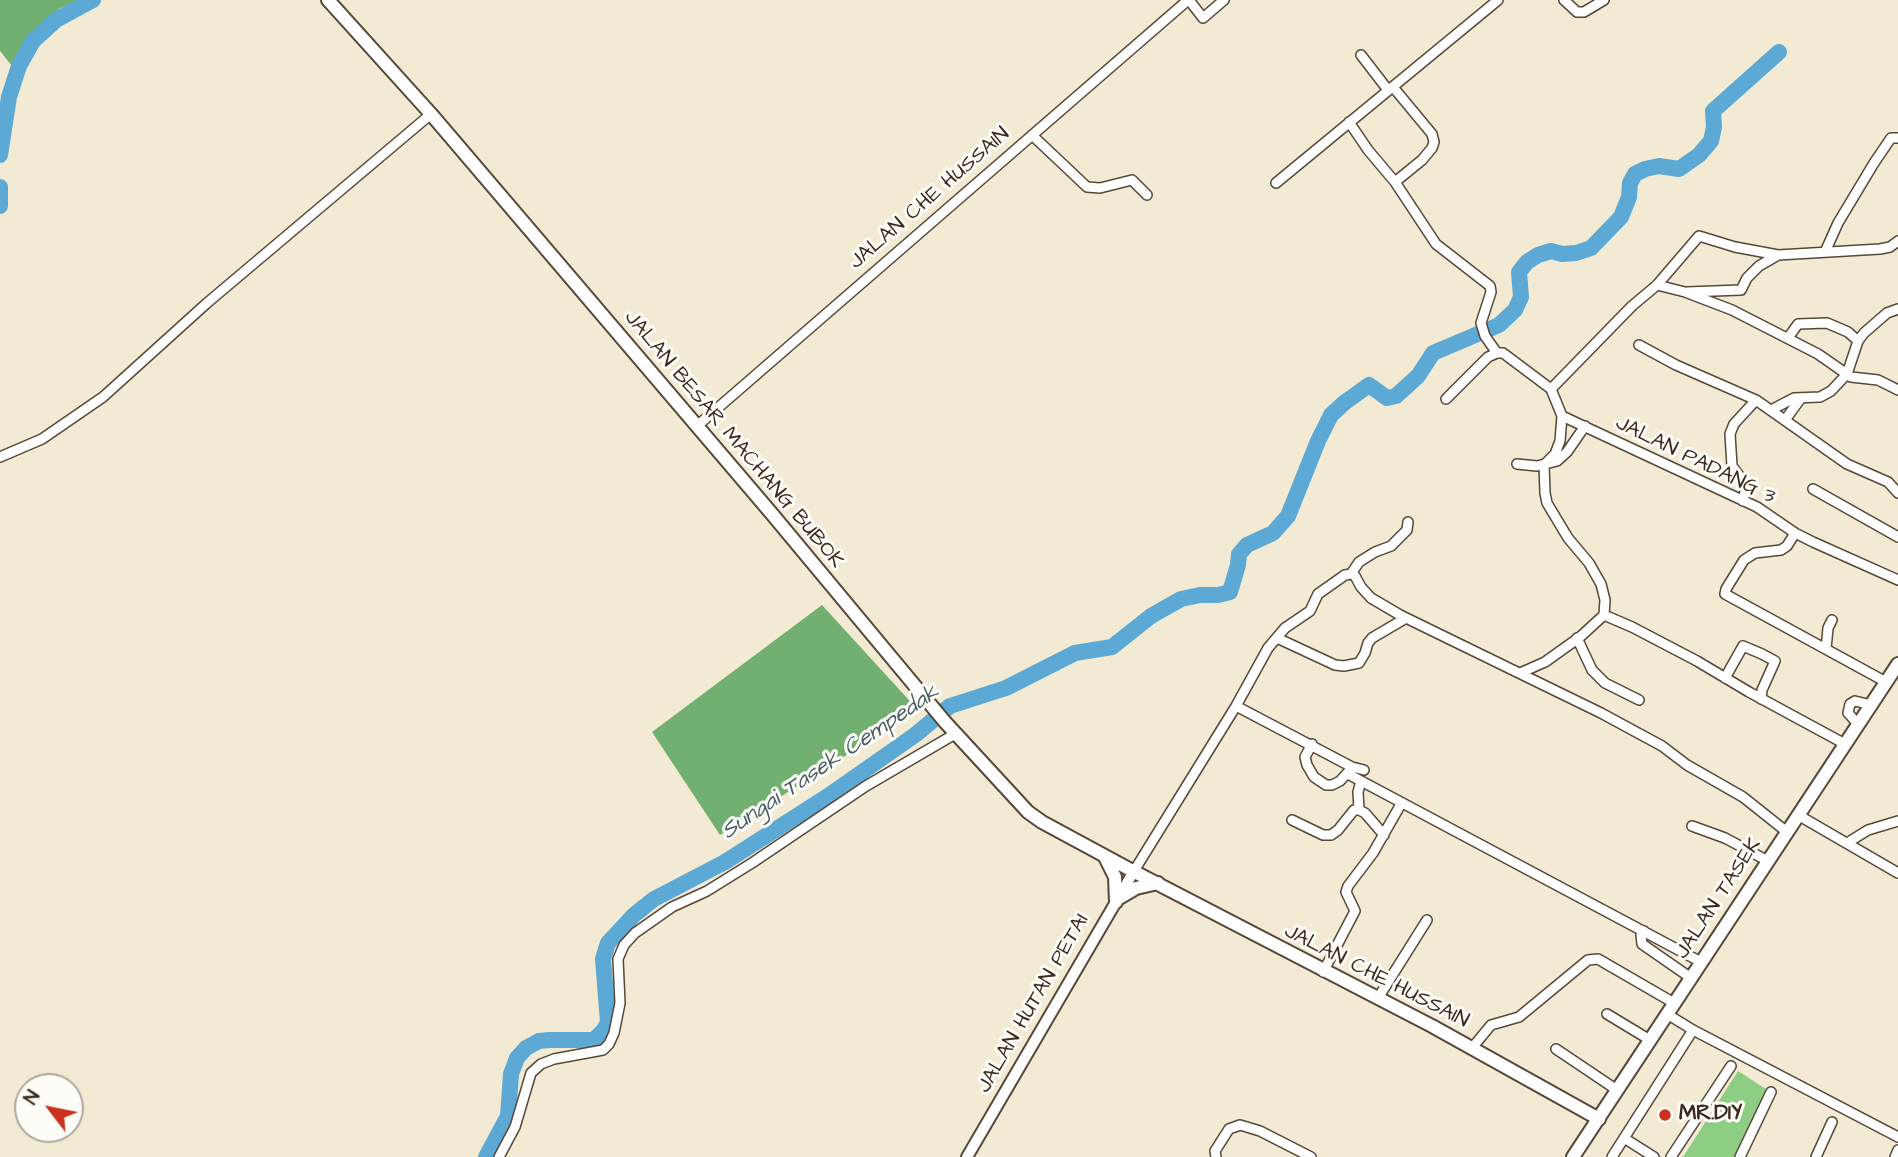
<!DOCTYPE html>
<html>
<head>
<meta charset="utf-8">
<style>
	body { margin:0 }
	#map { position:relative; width:1898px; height:1157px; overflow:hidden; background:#f3ead4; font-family:"Architects Daughter",sans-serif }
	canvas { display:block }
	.north { position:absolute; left:14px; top:1073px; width:70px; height:70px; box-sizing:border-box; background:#fdfcf7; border:2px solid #afa8a0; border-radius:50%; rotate:302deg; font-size:19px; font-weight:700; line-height:28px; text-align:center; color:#3b2a1e }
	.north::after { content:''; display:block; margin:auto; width:24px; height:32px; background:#c8321e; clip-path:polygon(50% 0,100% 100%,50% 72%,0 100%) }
</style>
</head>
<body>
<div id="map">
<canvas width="1898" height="1157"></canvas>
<div class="north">N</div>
</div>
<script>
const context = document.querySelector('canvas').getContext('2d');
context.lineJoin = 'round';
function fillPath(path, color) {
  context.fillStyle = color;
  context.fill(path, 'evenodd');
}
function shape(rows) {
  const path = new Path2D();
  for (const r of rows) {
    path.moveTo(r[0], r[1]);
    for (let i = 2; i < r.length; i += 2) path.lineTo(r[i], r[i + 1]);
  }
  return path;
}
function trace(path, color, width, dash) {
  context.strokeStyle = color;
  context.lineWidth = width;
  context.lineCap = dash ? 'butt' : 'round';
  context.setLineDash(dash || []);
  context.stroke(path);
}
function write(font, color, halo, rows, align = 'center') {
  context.font = font + ' "Architects Daughter",sans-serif';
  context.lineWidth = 6;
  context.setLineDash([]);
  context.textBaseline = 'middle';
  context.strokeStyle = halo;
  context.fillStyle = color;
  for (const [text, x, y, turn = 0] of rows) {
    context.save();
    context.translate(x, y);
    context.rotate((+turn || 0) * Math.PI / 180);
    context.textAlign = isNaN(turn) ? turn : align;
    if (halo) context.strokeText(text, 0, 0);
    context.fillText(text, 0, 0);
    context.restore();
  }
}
fillPath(shape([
	[1738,1071,1766,1089,1734,1157,1683,1157]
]), '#8dcd84');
fillPath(shape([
	[0,0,79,0,59,9,36,30,12,66,0,51],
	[822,605,918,710,720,835,652,732]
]), '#72b072');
trace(shape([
	[0,155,9,97,19,66,33,41,56,20,93,0],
	[0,187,0,206],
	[486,1157,508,1116,511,1074,517,1058,526,1048,539,1041,550,1040,594,1040,604,1030,608,1022,603,959,608,943,634,915,654,899,725,862,828,796,915,735,950,706,1006,688,1075,653,1112,647,1151,616,1181,599,1200,595,1218,595,1230,592,1238,565,1239,554,1247,545,1273,533,1288,516,1318,441,1331,415,1344,403,1369,385,1387,398,1396,396,1418,376,1433,353,1499,325,1515,310,1521,297,1519,272,1527,262,1538,255,1551,251,1562,254,1576,253,1591,248,1621,217,1629,197,1630,183,1635,174,1645,169,1659,166,1679,169,1699,155,1711,141,1714,127,1713,111,1779,52]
]), '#5ca9d5', 16);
const minor = shape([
	[1189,0,1203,18,1224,0],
	[1564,0,1577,12,1584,12,1604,0],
	[1361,55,1388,90],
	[1393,87,1432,134,1434,142,1432,148,1422,160,1395,182],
	[1349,122,1368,150,1395,182,1436,244,1490,286,1491,292,1481,323,1485,336,1497,353],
	[1033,136,1087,187,1100,188,1132,180,1147,195],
	[1276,183,1498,0],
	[1825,252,1838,223,1874,163,1891,138,1898,138],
	[1657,285,1685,292,1732,310,1818,354,1851,377,1878,380,1898,390],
	[1687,292,1741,290,1747,278,1759,266,1778,255],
	[1788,338,1798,324,1827,323,1848,332,1858,341],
	[1639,345,1676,365,1756,400,1847,464,1888,482,1898,493],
	[1497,353,1503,353,1551,389,1562,416,1757,507,1795,533,1813,542,1898,580],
	[1551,389,1632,306,1657,285,1699,236,1735,247,1778,255,1880,249,1890,247,1898,241],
	[1446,399,1488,357,1497,353],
	[1771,410,1794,398,1820,397,1831,391,1847,374,1858,341,1864,333,1887,313,1898,309],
	[1562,416,1560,441,1555,454,1544,465,1545,493,1547,503,1568,538,1589,563,1601,584,1605,600,1604,615],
	[1785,420,1801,398],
	[697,426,1188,0],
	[0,457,42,439,103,397,207,303,431,114],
	[1517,464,1537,466,1557,461,1567,452,1585,426],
	[1813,489,1898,537],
	[1743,501,1745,492,1744,482,1732,466,1730,434,1734,424,1756,400],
	[1795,533,1787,546,1781,550,1755,553,1744,560,1726,589,1725,594,1886,682],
	[1351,574,1355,576,1361,587,1371,598,1400,615,1601,713,1662,746,1687,765,1743,797,1787,832],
	[1277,638,1335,665,1344,666,1359,663,1365,653,1368,643,1372,638,1406,618],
	[1577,638,1592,670,1605,683,1639,700],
	[1826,649,1828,628,1832,620],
	[1520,673,1545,662,1580,637,1604,615,1632,627,1697,661,1749,692,1845,744],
	[1725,678,1743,646,1762,654,1775,661,1762,690,1761,699],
	[1236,706,1352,767,1364,770],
	[1858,724,1848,713,1850,704,1855,701,1871,705],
	[1312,744,1305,757,1307,765,1314,777,1326,785,1332,785,1340,781,1350,770],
	[1348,774,1701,962],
	[1359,810,1358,792,1361,781],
	[1798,815,1898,873],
	[1292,820,1323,835,1331,835,1338,830,1354,810,1359,810,1365,813,1384,835],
	[1692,826,1725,838,1768,861],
	[1847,843,1868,830,1898,821],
	[1134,871,1236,706,1268,648,1285,628,1310,611,1318,594,1345,575,1351,574,1359,562,1375,552,1391,546,1407,530,1408,522],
	[1644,931,1641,935,1642,944,1691,978],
	[1323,972,1355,911,1346,892,1348,886,1373,853,1401,804],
	[1378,998,1427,920],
	[1607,1014,1650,1040],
	[1667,1014,1693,1030,1898,1137],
	[1472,1048,1491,1025,1519,1017,1588,960,1598,959,1674,1003],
	[1556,1049,1617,1090],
	[1624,1138,1654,1157],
	[499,1157,515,1127,531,1073,541,1064,554,1059,603,1050,609,1044,614,1033,620,1003,618,959,624,945,635,933,672,907,707,891,752,863,866,786,955,734],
	[1216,1157,1215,1151,1229,1129,1240,1125,1260,1131,1311,1157],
	[1612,1157,1693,1030],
	[1671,1157,1731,1066],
	[1740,1157,1771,1092],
	[1816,1157,1832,1122],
	[1895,1157,1898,1150]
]);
const tertiary = shape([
	[967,1157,1134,871]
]);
const secondary = shape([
	[328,0,431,114,772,514,945,722,1028,812,1042,822,1129,869,1432,1026,1599,1119],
	[1105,857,1115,877,1116,902],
	[1119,898,1136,888,1158,883],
	[1573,1157,1898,664]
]);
trace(minor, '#574739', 12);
trace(tertiary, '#574739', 14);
trace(secondary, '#574739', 16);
trace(minor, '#fff', 9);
trace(tertiary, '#fff', 10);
trace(secondary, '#fff', 12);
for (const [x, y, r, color] of [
	[1665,1115,7,"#c8321e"]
]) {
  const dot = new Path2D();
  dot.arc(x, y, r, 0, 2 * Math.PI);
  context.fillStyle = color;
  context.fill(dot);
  trace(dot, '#fdfcf7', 2.5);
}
write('21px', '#3b2a1e', '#fdfcf7', [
	["JALAN CHE HUSSAIN",930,199,-41],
	["JALAN BESAR MACHANG BUBOK",733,440,50],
	["JALAN PADANG 3",1695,461,26],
	["JALAN TASEK",1719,899,-57],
	["JALAN CHE HUSSAIN",1376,977,27],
	["JALAN HUTAN PETAI",1034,1004,-60]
]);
write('bold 21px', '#3b2a1e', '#fdfcf7', [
	["MR.DIY",1679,1115]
], 'left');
write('italic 23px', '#485d67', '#fdfcf7', [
	["Sungai Tasek Cempedak",831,763,-34]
]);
</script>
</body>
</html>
